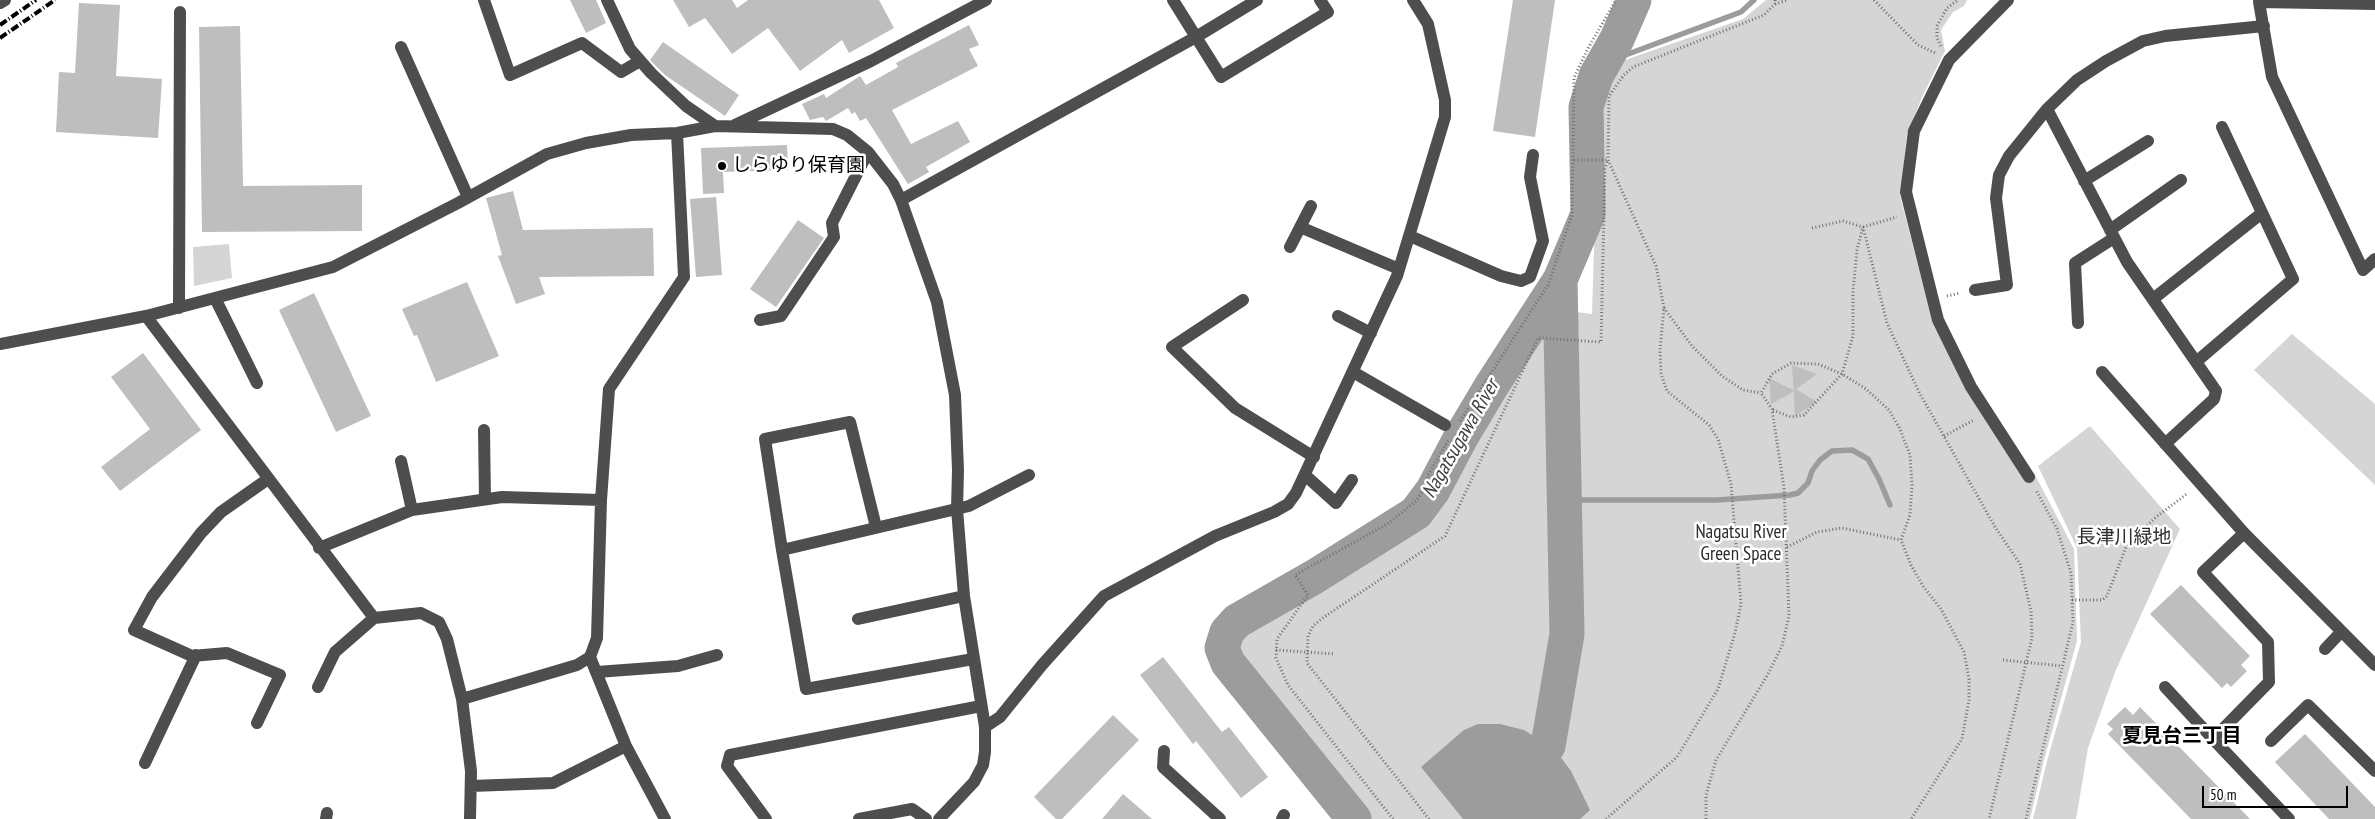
<!DOCTYPE html>
<html>
<head>
<meta charset="utf-8">
<style>
	body { margin:0 }
	#map { position:relative; width:2375px; height:819px; overflow:hidden; background:#fff; font-family:"PT Sans Narrow",sans-serif }
	canvas { display:block }
	.scale { position:absolute; left:2202px; top:786px; width:146px; height:22px; box-sizing:border-box; border:2px solid #000; border-top:0; padding-left:6px; font-size:15px; line-height:18px; white-space:nowrap; color:#000; -webkit-text-stroke:4px #fff; paint-order:stroke }
</style>
</head>
<body>
<div id="map">
<canvas width="2375" height="819"></canvas>
<div class="scale">50 m</div>
</div>
<script>
const context = document.querySelector('canvas').getContext('2d');
context.lineJoin = 'round';
function fillPath(path, color) {
  context.fillStyle = color;
  context.fill(path, 'evenodd');
}
function shape(rows) {
  const path = new Path2D();
  for (const r of rows) {
    path.moveTo(r[0], r[1]);
    for (let i = 2; i < r.length; i += 2) path.lineTo(r[i], r[i + 1]);
  }
  return path;
}
function trace(path, color, width, dash) {
  context.strokeStyle = color;
  context.lineWidth = width;
  context.lineCap = dash ? 'butt' : 'round';
  context.setLineDash(dash || []);
  context.stroke(path);
}
function write(font, color, halo, rows, align = 'center') {
  context.font = font + ' "PT Sans Narrow","Noto Sans JP",sans-serif';
  context.lineWidth = 5;
  context.setLineDash([]);
  context.textBaseline = 'middle';
  context.strokeStyle = halo;
  context.fillStyle = color;
  for (const [text, x, y, turn = 0] of rows) {
    context.save();
    context.translate(x, y);
    context.rotate((+turn || 0) * Math.PI / 180);
    context.textAlign = isNaN(turn) ? turn : align;
    if (halo) context.strokeText(text, 0, 0);
    context.fillText(text, 0, 0);
    context.restore();
  }
}
fillPath(shape([
	[1766,0,1967,0,1964,6,1953,12,1941,30,1945,51,1922,97,1907,135,1900,196,1933,324,1968,391,2025,480,2034,473,2074,549,2077,641,2044,760,2030,819,1362,819,1234,658,1232,638,1236,630,1244,623,1284,599,1416,510,1545,308,1592,314,1599,91,1613,70,1625,60,1743,19],
	[229,244,232,278,194,286,193,247],
	[2292,334,2375,404,2375,485,2254,370],
	[2090,426,2180,529,2115,672,2088,748,2076,819,2033,819,2047,761,2081,642,2077,548,2038,466]
]), '#d5d5d5');
fillPath(shape([
	[1478,724,1500,724,1524,730,1543,742,1559,755,1571,771,1590,810,1580,819,1463,819,1421,767,1464,730]
]), '#9c9c9c');
trace(shape([
	[1604,63,1741,12,1754,0],
	[1564,500,1717,500,1790,495,1798,493,1808,483,1812,471,1820,460,1832,451,1852,450,1868,459,1879,479,1890,505]
]), '#9c9c9c', 5.5);
trace(shape([
	[1548,746,1567,634,1560,280],
	[1354,819,1228,663,1222,648,1227,632,1237,621,1314,577,1416,513,1433,490,1461,437,1492,385,1560,280,1588,214,1586,107,1596,76,1617,39,1634,0]
]), '#9c9c9c', 35);
fillPath(shape([
	[570,0,596,0,606,23,586,33],
	[673,0,732,0,737,8,748,0,879,0,894,28,849,53,842,40,800,71,768,28,732,54,705,18,689,27],
	[1513,0,1555,0,1535,137,1493,131],
	[79,3,120,5,116,76,162,79,158,138,56,132,59,72,75,73],
	[969,25,979,45,969,49,978,66,892,110,911,144,958,121,970,142,926,167,929,172,908,184,866,118,860,121,855,112,852,114,848,108,826,121,823,117,810,120,802,104,824,94,826,98,860,76,866,85,898,67,896,63],
	[240,26,243,186,362,185,362,231,202,232,199,27],
	[663,42,739,95,725,116,665,75,650,60],
	[787,145,788,170,723,172,724,193,703,194,701,148],
	[513,191,523,230,653,228,654,276,539,277,545,294,516,304,498,256,502,255,486,198],
	[716,197,722,275,696,277,690,199],
	[798,220,824,238,776,307,750,289],
	[467,282,499,356,436,382,417,335,414,336,402,309],
	[314,293,371,416,336,432,279,310],
	[143,353,201,430,120,491,101,467,150,429,111,377],
	[1792,365,1817,374,1796,389,1817,402,1795,416],
	[1769,378,1795,391,1771,404],
	[2181,585,2250,656,2241,665,2247,671,2231,687,2227,683,2222,688,2150,614],
	[1163,657,1222,732,1229,727,1268,777,1241,798,1196,741,1193,744,1140,675],
	[2125,707,2133,715,2140,707,2250,819,2191,819,2108,734,2113,729,2107,724],
	[1113,715,1139,740,1062,819,1056,819,1034,797],
	[2305,734,2375,807,2375,819,2329,819,2275,762],
	[1123,794,1152,819,1102,819]
]), '#bebebe');
trace(shape([
	[1874,0,1918,45,1935,53],
	[1775,4,1787,0],
	[1941,46,1937,38,1937,26,1947,8,1958,0],
	[1574,160,1608,160],
	[1812,228,1843,221,1863,227,1887,323,1919,392,1995,527,2020,564,2031,611,2032,638,1989,819],
	[1947,296,1960,293],
	[1664,308,1692,346,1722,376,1743,390,1761,393],
	[1773,410,1791,417,1804,415,1842,374,1853,336,1853,291,1857,250,1863,227,1897,217],
	[1460,421,1548,285,1572,215,1574,78,1587,50,1616,0],
	[1944,436,1974,420],
	[1787,547,1817,532,1842,528,1901,540],
	[2072,600,2102,600,2107,596,2126,547,2156,517,2188,493],
	[1276,650,1335,654],
	[2003,660,2062,666],
	[1393,819,1288,685,1276,658,1277,639,1308,595,1295,575,1389,523,1416,501,1428,484,1427,477,1449,439],
	[1429,819,1307,663,1308,636,1313,626,1324,617,1445,536,1538,338,1601,342,1605,169,1608,160],
	[1606,819,1677,757,1718,689,1735,633,1741,604,1731,484,1718,439,1709,425,1667,391,1661,374,1660,349,1664,308,1656,266,1608,160,1609,96,1624,75,1633,67,1764,15,1775,4,1775,0],
	[1706,819,1706,795,1716,760,1768,674,1782,646,1789,616,1784,488,1772,409,1761,393,1772,374,1791,363,1818,364,1842,374,1866,389,1889,410,1900,429,1910,455,1912,485,1910,515,1901,540,1911,565,1923,586,1941,609,1964,652,1969,679,1969,700,1962,739,1911,819],
	[2026,819,2073,622,2071,573,2057,529,2036,490]
]), '#707070', 3, [1, 2.5]);
trace(shape([
	[484,0,510,75,582,43,621,72,640,61],
	[607,0,630,49,651,73,686,106,715,126],
	[1173,0,1221,77,1328,12,1320,0],
	[2008,0,1949,60,1914,131,1906,192,1938,320,1971,387,2029,477],
	[0,3,5,0],
	[2375,4,2259,2,2272,77,2363,270,2375,259],
	[401,47,468,197],
	[2047,109,2127,262,2216,391,2214,399,2165,444],
	[735,125,871,61,986,0],
	[2084,181,2148,141],
	[901,200,1196,37,1257,0],
	[1300,227,1399,269],
	[2110,230,2181,180],
	[1410,236,1501,276,1521,281,1530,277,1543,241,1530,177,1533,155],
	[1290,247,1311,206],
	[1975,290,2007,285,1996,198,1999,175,2009,156,2047,109,2077,80,2106,61,2143,41,2165,36,2264,26],
	[215,298,257,383],
	[2153,299,2262,213],
	[1243,300,1172,347,1235,408,1314,457],
	[179,308,180,12],
	[146,316,374,618,421,613,439,622,447,639,462,699,471,771,470,819],
	[1338,316,1371,333],
	[760,320,781,316,834,237,832,223,868,152],
	[2078,323,2075,263,2114,238],
	[0,344,146,316,333,267,458,203,547,154,586,143,631,135,677,133,715,126,833,129,847,135,868,152,893,184,901,200,937,302,955,395,958,470,957,509,964,596,985,727,985,752,983,765,974,782,939,819],
	[2196,362,2293,279,2222,127],
	[1353,372,1445,425],
	[2102,372,2244,533,2375,665],
	[484,430,485,499],
	[401,461,412,510],
	[1305,475,1336,503,1352,480],
	[876,527,850,422,765,439,782,550,806,689,973,659],
	[2244,533,2203,572,2268,642,2269,682,2213,739,2289,819],
	[319,548,412,510,502,497,601,500],
	[782,550,969,506,1029,475],
	[858,619,964,596],
	[2325,649,2341,632],
	[590,657,626,746,665,819],
	[597,672,678,666,717,655],
	[318,687,335,652,374,618],
	[2165,687,2213,739],
	[462,699,577,665,590,657,597,638,601,500,609,389,684,277,677,133],
	[257,723,280,675,227,653,192,656,134,630,152,597,201,533,221,512,268,479],
	[985,727,1000,717,1042,665,1104,596,1215,536,1274,512,1288,504,1296,493,1397,276,1445,117,1445,100,1428,24,1413,0],
	[2271,741,2308,705,2375,771],
	[1164,751,1163,767,1220,819],
	[145,763,196,655],
	[471,786,553,783,626,746],
	[326,819,327,813],
	[766,819,727,766,730,755,981,706],
	[859,819,912,809,926,819],
	[1282,819,1284,815]
]), '#4e4e4e', 12);
trace(shape([
	[0,25,36,0],
	[0,38,55,0]
]), '#000', 4, [8, 2.5, 1, 2.5]);
for (const [x, y, r, color] of [
	[722,166,5,"#000"]
]) {
  const dot = new Path2D();
  dot.arc(x, y, r, 0, 2 * Math.PI);
  context.fillStyle = color;
  context.fill(dot);
  trace(dot, '#fff', 2);
}
write('19px', '#000', '#fff', [
	["しらゆり保育園",732,166]
], 'left');
write('19px', '#2c2c2c', '#fff', [
	["Nagatsu River",1741,533],
	["Green Space",1741,555],
	["長津川緑地",2124,538]
]);
write('italic 20px', '#3d3d3d', '#fff', [
	["Nagatsugawa River",1461,439,-60]
]);
write('bold 20px', '#000', '#fff', [
	["夏見台三丁目",2182,736]
]);
</script>
</body>
</html>
